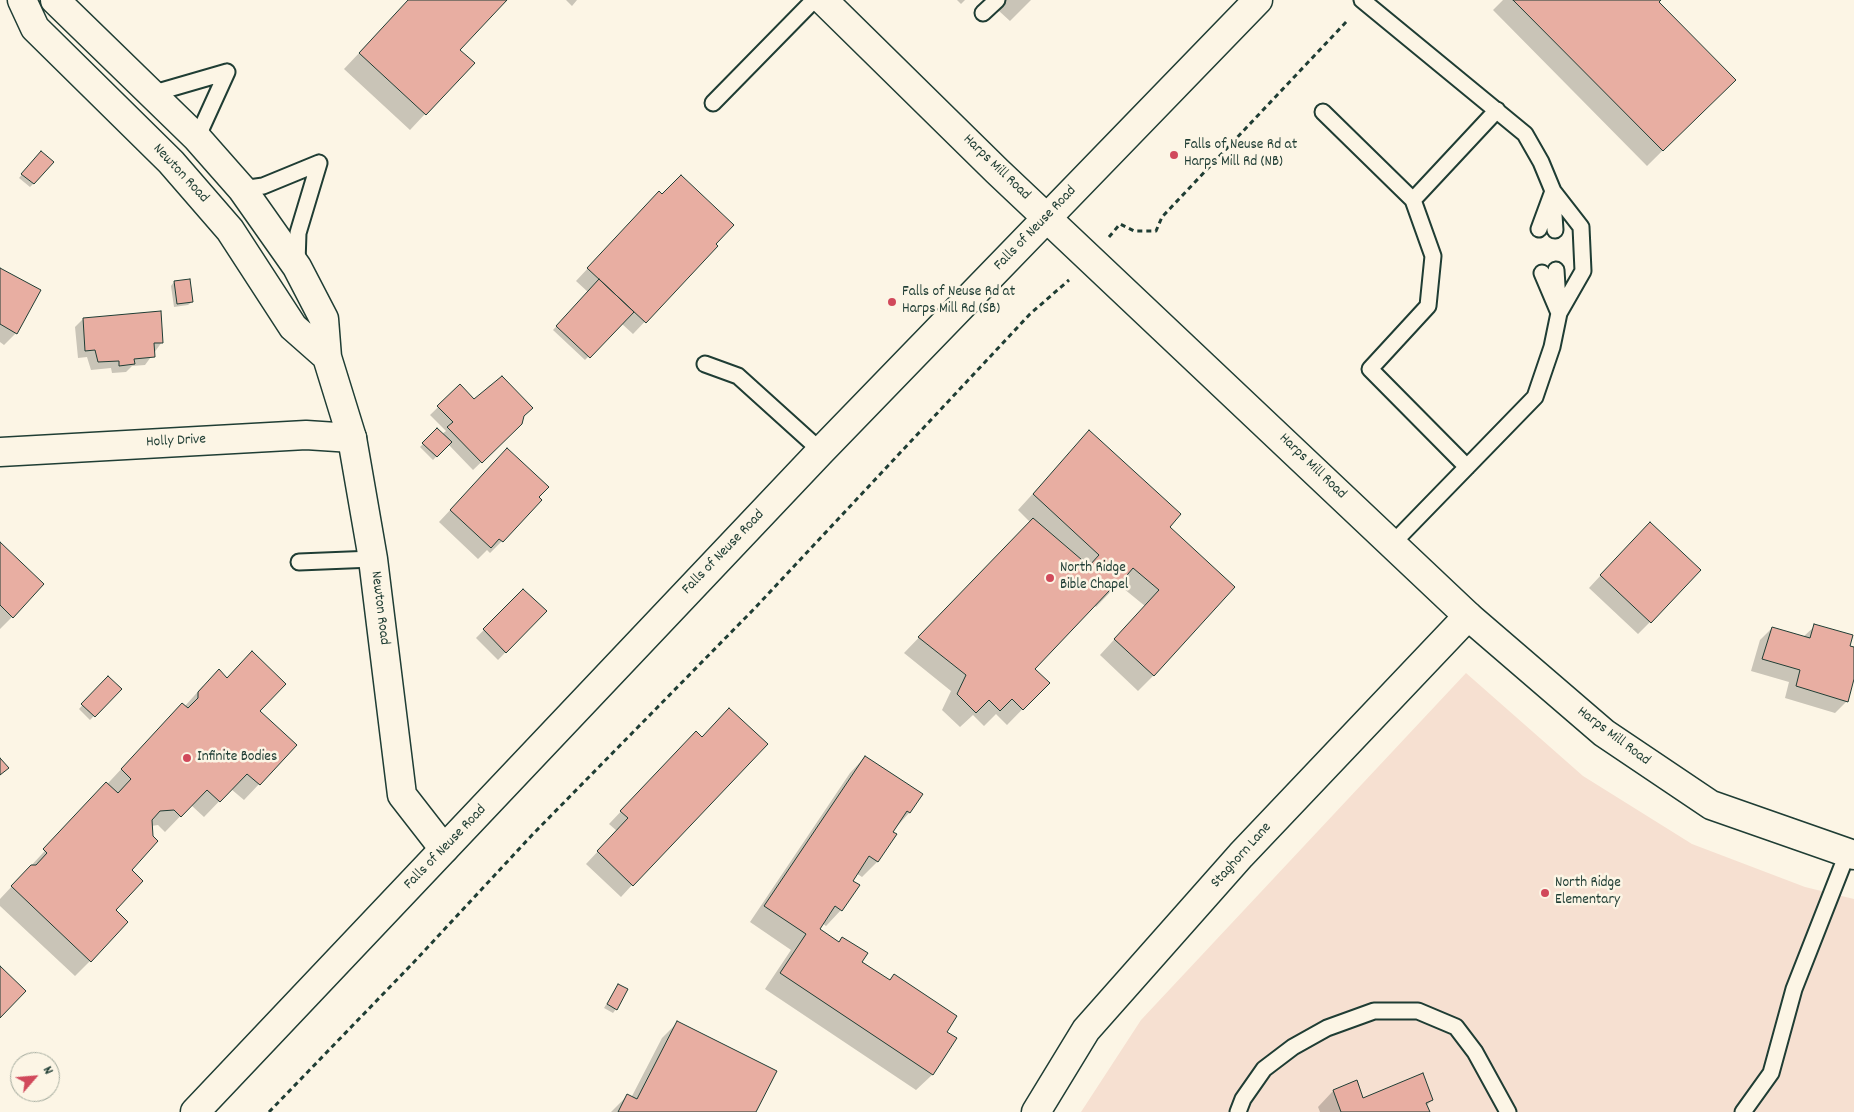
<!DOCTYPE html>
<html>
<head>
<meta charset="utf-8">
<style>
	body { margin:0 }
	#map { position:relative; width:1854px; height:1112px; overflow:hidden; background:#fcf5e5; font-family:Dekko,sans-serif }
	canvas { display:block }
	.north { position:absolute; left:10px; top:1052px; width:50px; height:50px; box-sizing:border-box; background:#fcf5e5; border:1px solid #a4ab9e; border-radius:50%; rotate:63deg; font-size:14px; font-weight:700; line-height:20px; text-align:center; color:#1f3d34 }
	.north::after { content:''; display:block; margin:auto; width:18px; height:22px; background:#d1495b; clip-path:polygon(50% 0,100% 100%,50% 72%,0 100%) }
</style>
</head>
<body>
<div id="map">
<canvas width="1854" height="1112"></canvas>
<div class="north">N</div>
</div>
<script>
const context = document.querySelector('canvas').getContext('2d');
context.lineJoin = 'round';
function fillPath(path, color) {
  context.fillStyle = color;
  context.fill(path, 'evenodd');
}
function shape(rows) {
  const path = new Path2D();
  for (const r of rows) {
    path.moveTo(r[0], r[1]);
    for (let i = 2; i < r.length; i += 2) path.lineTo(r[i], r[i + 1]);
  }
  return path;
}
function trace(path, color, width, dash) {
  context.strokeStyle = color;
  context.lineWidth = width;
  context.lineCap = dash ? 'butt' : 'round';
  context.setLineDash(dash || []);
  context.stroke(path);
}
function write(font, color, halo, rows, align = 'center') {
  context.font = font + ' Dekko,sans-serif';
  context.lineWidth = 5;
  context.setLineDash([]);
  context.textBaseline = 'middle';
  context.strokeStyle = halo;
  context.fillStyle = color;
  for (const [text, x, y, turn = 0] of rows) {
    context.save();
    context.translate(x, y);
    context.rotate((+turn || 0) * Math.PI / 180);
    context.textAlign = isNaN(turn) ? turn : align;
    if (halo) context.strokeText(text, 0, 0);
    context.fillText(text, 0, 0);
    context.restore();
  }
}
fillPath(shape([
	[1466,673,1583,776,1692,844,1805,887,1854,899,1854,1112,1081,1112,1141,1020]
]), '#f6e0d1');
fillPath(shape([
	[409,0,505,0,458,50,425,114,410,130,344,69],
	[566,0,577,0,572,6],
	[957,0,965,0,961,4],
	[987,0,1031,0,1010,21],
	[1503,0,1660,0,1657,2,1734,80,1647,166,1493,10],
	[37,156,33,184,30,187,19,178],
	[647,205,717,246,633,334,621,323,585,360,553,330,588,292,576,281],
	[0,269,16,333,4,345,0,342],
	[174,282,192,302,188,305,174,307,171,286],
	[83,319,162,342,145,365,132,366,126,372,112,373,111,368,91,370,87,357,78,358,75,327],
	[490,385,494,386,523,416,521,424,473,470,448,444,433,460,420,447,437,429,442,434,446,431,430,415,460,386,474,401],
	[1089,432,1168,527,1154,675,1138,691,1100,655,1145,606,1118,584,1096,607,1094,605,1034,669,1048,683,1007,725,996,714,984,726,973,715,960,727,942,710,951,691,904,653,1030,522,1018,510],
	[496,461,502,541,490,553,487,550,478,559,439,522],
	[1638,535,1650,622,1638,634,1589,588],
	[0,544,12,617,0,629],
	[523,590,546,611,498,660,476,638],
	[1815,626,1854,649,1854,676,1847,701,1835,713,1785,698,1789,682,1751,671,1760,640,1772,628,1803,637],
	[108,677,120,689,90,720,79,709],
	[203,686,259,711,295,746,244,800,231,789,204,817,191,805,165,832,158,825,151,826,90,961,75,976,0,906,0,899,167,720,185,706],
	[684,745,632,885,621,897,586,864,617,831,609,824],
	[865,757,922,794,909,813,891,833,895,835,877,862,862,877,856,873,851,881,841,910,826,926,822,923,818,929,889,981,894,976,946,1032,956,1039,932,1075,916,1090,765,989,791,950,750,922,850,773],
	[618,985,616,1009,613,1013,604,1008],
	[678,1022,755,1112,611,1112,627,1096,631,1098,662,1038],
	[1356,1082,1362,1100,1432,1100,1426,1106,1429,1112,1320,1112,1318,1107,1333,1091]
]), '#0003');
const building = shape([
	[408,0,507,0,460,50,475,63,426,115,359,53,408,0],
	[1513,0,1661,0,1659,2,1736,80,1663,151,1513,0],
	[41,151,54,162,34,184,21,174,41,151],
	[681,175,734,225,716,244,718,246,646,323,587,268,659,191,662,194,681,175],
	[0,268,41,290,17,334,0,324,0,268],
	[190,279,193,302,177,304,174,281,190,279],
	[599,279,634,312,590,358,556,326,599,279],
	[161,311,163,343,154,343,155,357,134,359,135,364,119,366,119,361,98,362,95,350,85,351,83,318,161,311],
	[502,376,533,408,524,416,522,424,482,463,447,427,453,422,437,406,460,384,474,399,502,376],
	[437,428,452,442,437,457,422,443,437,428],
	[1089,430,1181,514,1170,527,1235,587,1154,676,1114,639,1159,590,1133,568,1112,593,1110,590,1035,669,1050,683,1023,710,1012,699,1000,711,989,700,976,713,957,694,966,675,918,637,1033,518,1089,566,1099,555,1033,494,1089,430],
	[507,448,549,487,539,497,542,500,503,542,499,539,491,548,450,510,507,448],
	[1650,522,1701,570,1651,623,1600,575,1650,522],
	[0,542,44,584,13,618,0,605,0,542],
	[523,589,547,611,506,653,483,629,523,589],
	[1814,624,1853,635,1850,646,1854,647,1854,679,1848,702,1796,686,1800,670,1762,659,1772,627,1810,638,1814,624],
	[252,651,286,684,260,711,297,745,260,785,247,774,220,802,207,790,181,817,174,810,160,811,152,820,153,836,158,841,132,870,143,881,116,910,128,922,91,962,11,886,31,865,36,865,47,853,43,849,106,782,118,793,131,779,121,769,182,703,188,708,198,698,198,692,219,669,227,678,252,651],
	[108,676,122,689,95,717,81,704,108,676],
	[729,708,768,744,633,886,597,851,628,818,620,811,696,731,702,737,729,708],
	[865,756,923,794,910,813,907,811,893,832,897,834,878,862,869,856,853,881,860,885,842,911,835,906,820,929,839,942,842,937,868,953,862,962,890,980,894,974,957,1016,947,1032,957,1038,933,1075,780,973,806,934,764,906,865,756],
	[0,758,9,768,0,775,0,758],
	[0,966,26,991,0,1018,0,966],
	[618,984,628,989,617,1010,607,1004,618,984],
	[677,1021,777,1071,756,1112,618,1112,627,1094,637,1099,677,1021],
	[1423,1073,1433,1100,1426,1103,1430,1112,1341,1112,1333,1090,1357,1080,1363,1098,1423,1073]
]);
fillPath(building, '#e8aea2');
trace(building, '#1f3d34', 1);
const lane = shape([
	[1362,0,1525,134,1541,162,1553,191,1539,229],
	[983,13,997,0],
	[151,94,227,72],
	[713,103,814,0],
	[1323,112,1413,200,1433,256,1428,306,1370,369,1467,467],
	[197,138,227,72],
	[242,189,263,186,319,163],
	[1553,191,1581,227,1583,271,1559,313],
	[1413,200,1497,110],
	[1553,200,1555,230],
	[297,263,298,233,319,163],
	[1556,270,1558,302],
	[705,364,738,376,821,451],
	[1392,544,1535,397,1552,347,1559,313,1542,273],
	[299,562,373,559],
	[1238,1112,1243,1099,1264,1069,1293,1047,1327,1028,1374,1011,1418,1011,1456,1027,1475,1052,1508,1112],
	[1743,1112,1771,1073,1794,989,1847,854]
]);
const street = shape([
	[0,452,306,435,352,438],
	[1036,1112,1086,1030,1241,855,1468,616]
]);
const secondary = shape([
	[22,0,35,28,171,162,230,230,293,327,327,357],
	[55,0,197,138,242,189,297,267,324,319,327,357,352,438,373,559,402,795,444,849],
	[823,0,997,171,1468,616,1604,733,1711,805,1854,855]
]);
const primary = shape([
	[195,1112,821,451,1258,0]
]);
trace(lane, '#1f3d34', 19);
trace(street, '#1f3d34', 31);
trace(secondary, '#1f3d34', 31);
trace(primary, '#1f3d34', 31);
trace(shape([
	[1109,237,1120,224,1134,231,1156,231,1162,217,1348,20],
	[269,1112,414,962,533,834,754,609,1030,314,1069,280]
]), '#1f3d34', 3, [5, 4]);
trace(lane, '#fcf5e5', 15);
trace(street, '#fcf5e5', 28);
trace(secondary, '#fcf5e5', 28);
trace(primary, '#fcf5e5', 28);
for (const [x, y, r, color] of [
	[1174,155,5,"#d1495b"],
	[892,302,5,"#d1495b"],
	[1050,578,5,"#d1495b"],
	[187,758,5,"#d1495b"],
	[1545,893,5,"#d1495b"]
]) {
  const dot = new Path2D();
  dot.arc(x, y, r, 0, 2 * Math.PI);
  context.fillStyle = color;
  context.fill(dot);
  trace(dot, '#fcf5e5', 2);
}
write('15px', '#1f3d34', '#fcf5e5', [
	["Falls of Neuse Rd at",1184,146],
	["Harps Mill Rd (NB)",1184,163],
	["Falls of Neuse Rd at",902,293],
	["Harps Mill Rd (SB)",902,310],
	["North Ridge",1060,569],
	["Bible Chapel",1060,586],
	["Infinite Bodies",197,758],
	["North Ridge",1555,884],
	["Elementary",1555,901]
], 'left');
write('15px', '#1f3d34', '#fcf5e5', [
	["Harps Mill Road",996,168,44],
	["Newton Road",180,174,47],
	["Falls of Neuse Road",1036,229,-46],
	["Holly Drive",176,442,-3],
	["Harps Mill Road",1312,467,44],
	["Falls of Neuse Road",724,553,-46],
	["Newton Road",379,608,83],
	["Harps Mill Road",1613,737,37],
	["Falls of Neuse Road",446,848,-46],
	["Staghorn Lane",1242,856,-48]
]);
</script>
</body>
</html>
